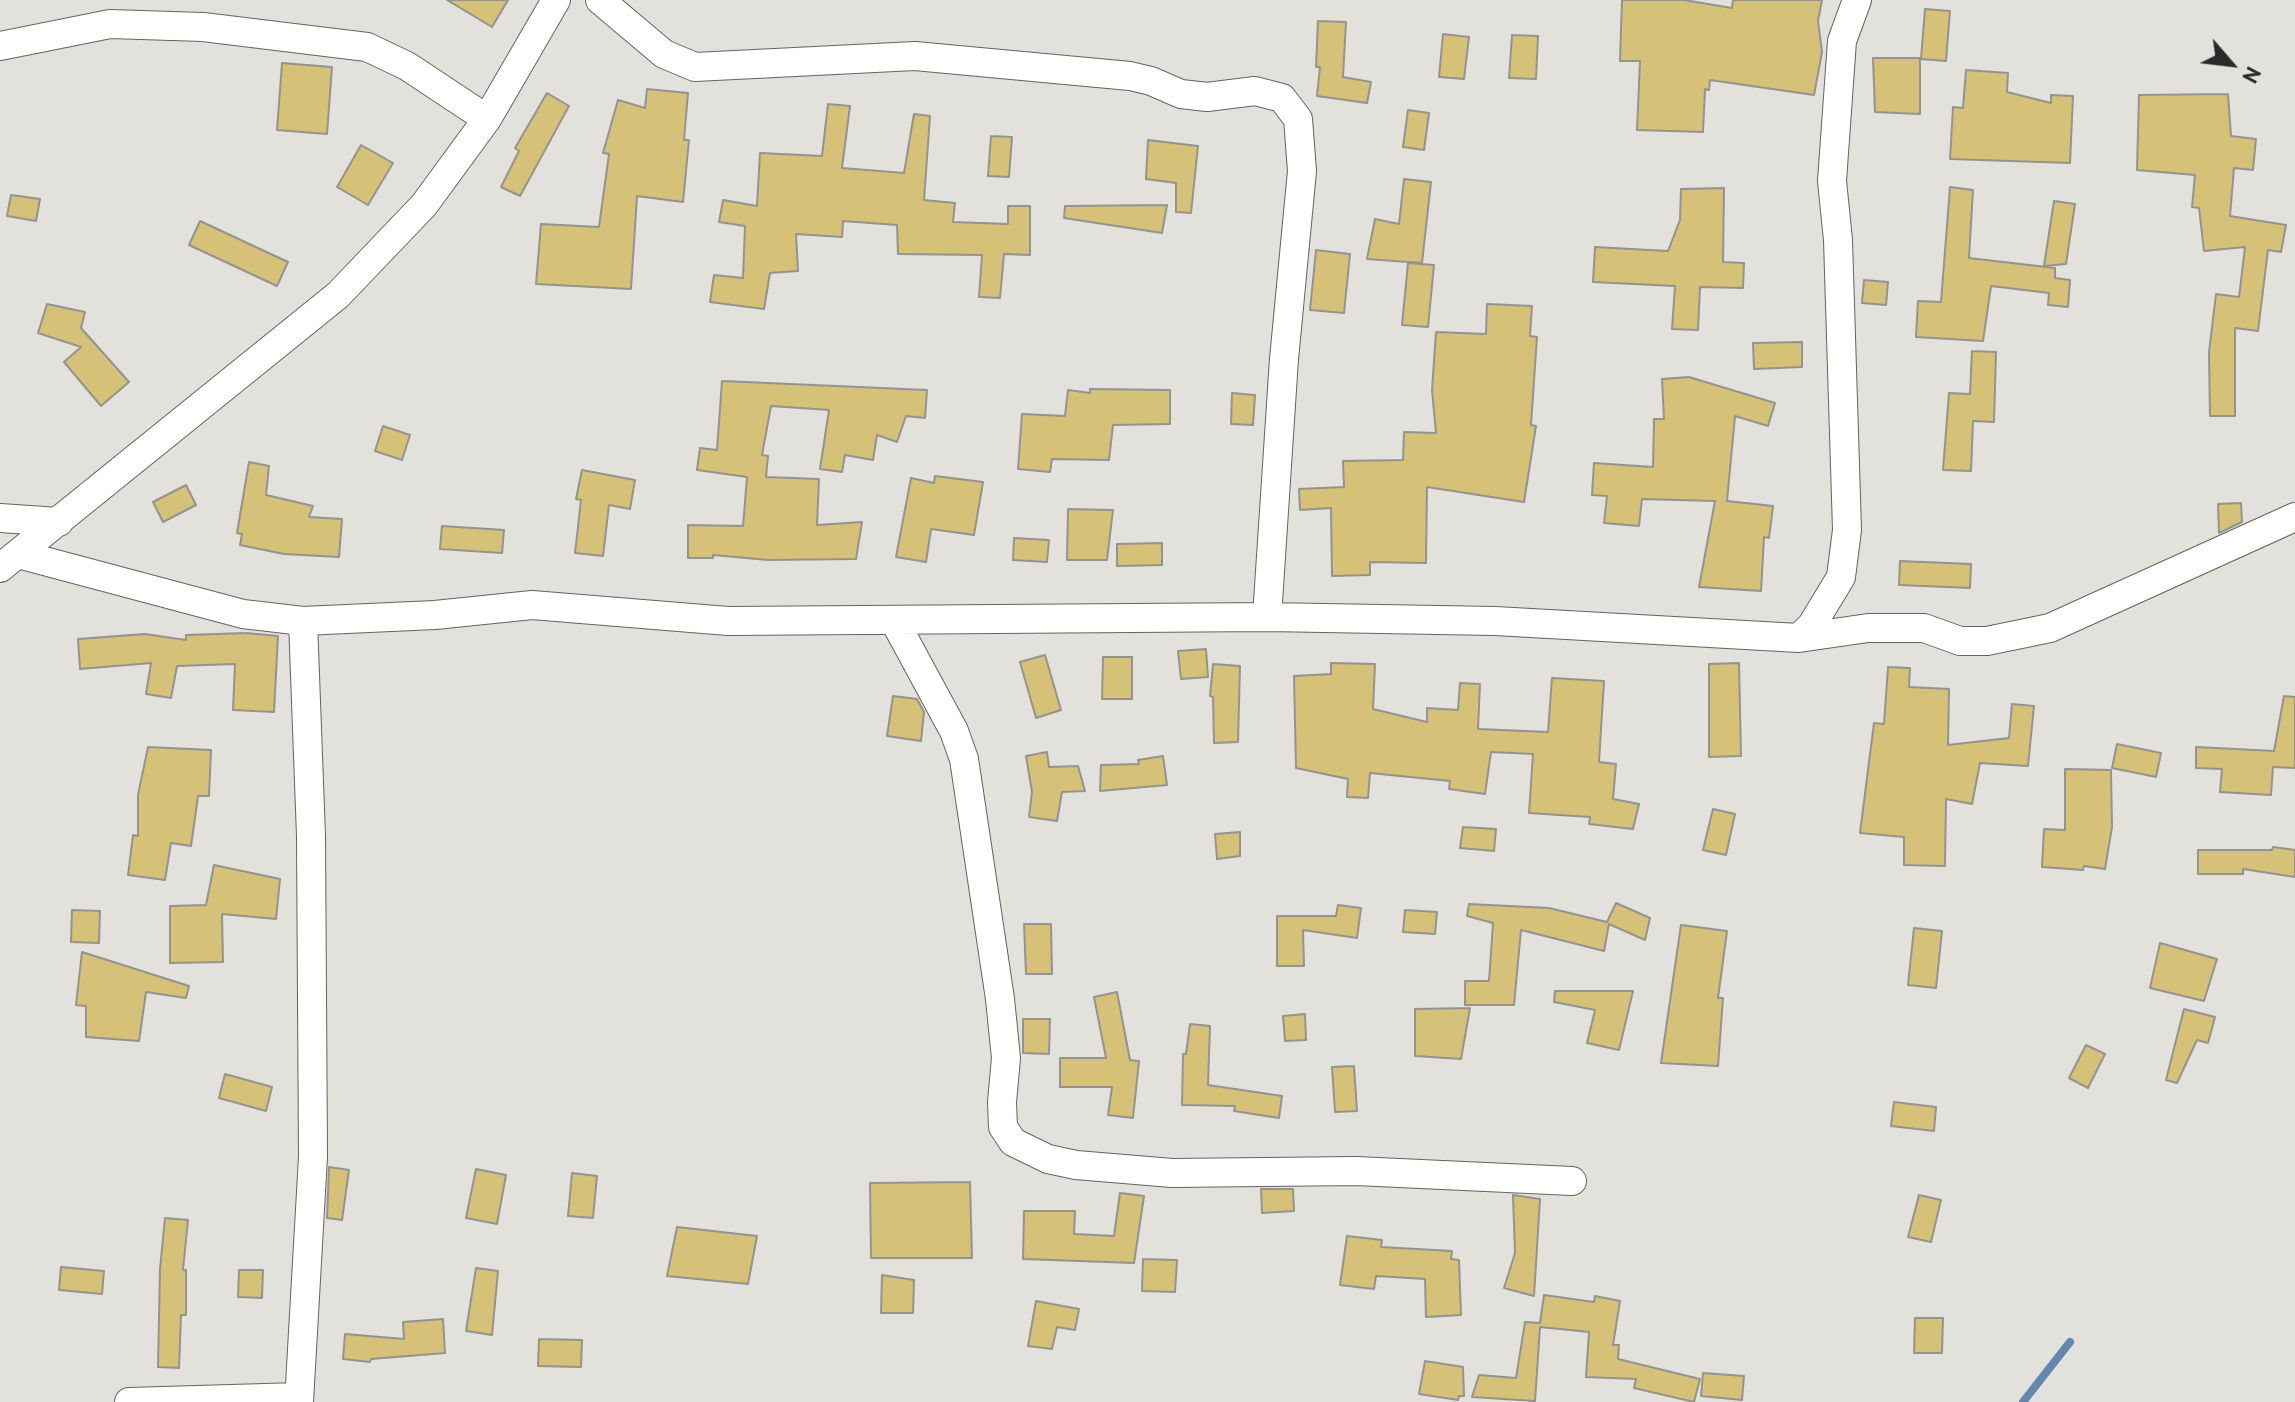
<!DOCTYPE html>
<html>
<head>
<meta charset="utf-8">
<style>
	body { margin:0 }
	#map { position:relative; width:2295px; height:1402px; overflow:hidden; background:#e2e1dc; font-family:"PT Sans",sans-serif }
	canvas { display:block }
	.north { position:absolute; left:2191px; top:24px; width:80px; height:80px; -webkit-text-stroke:6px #e2e1dc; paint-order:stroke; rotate:118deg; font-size:22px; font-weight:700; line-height:32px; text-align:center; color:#2b2a28 }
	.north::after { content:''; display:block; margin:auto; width:28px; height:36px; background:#2b2a28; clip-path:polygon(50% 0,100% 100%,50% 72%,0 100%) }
</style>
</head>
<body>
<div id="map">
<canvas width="2295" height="1402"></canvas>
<div class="north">N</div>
</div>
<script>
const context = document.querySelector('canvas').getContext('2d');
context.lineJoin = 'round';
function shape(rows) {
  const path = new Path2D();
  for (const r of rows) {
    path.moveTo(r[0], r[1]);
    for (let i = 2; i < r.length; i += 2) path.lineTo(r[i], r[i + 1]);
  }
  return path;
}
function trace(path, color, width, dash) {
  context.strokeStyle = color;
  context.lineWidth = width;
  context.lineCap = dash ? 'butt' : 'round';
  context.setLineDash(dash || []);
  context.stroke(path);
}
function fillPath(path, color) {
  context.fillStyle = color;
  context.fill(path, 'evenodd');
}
trace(shape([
	[2023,1402,2070,1342]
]), '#6687ad', 8);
const building = shape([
	[447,0,508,0,492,27,447,0],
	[1622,0,1684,0,1732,8,1733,0,1822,0,1818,21,1822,52,1814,95,1710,80,1709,90,1705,89,1703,132,1637,130,1640,61,1620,61,1622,0],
	[1925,9,1950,11,1946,61,1921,59,1925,9],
	[1318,21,1346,22,1343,77,1371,82,1367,103,1317,96,1320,67,1316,67,1318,21],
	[1443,34,1469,37,1464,79,1439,77,1443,34],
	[1512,35,1538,36,1536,79,1509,78,1512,35],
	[1873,58,1920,58,1920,114,1875,112,1873,58],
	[282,63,332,67,327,134,277,130,282,63],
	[1966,70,2008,73,2007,92,2051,103,2051,95,2073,96,2070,163,1950,159,1953,107,1963,108,1966,70],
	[647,89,688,93,684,140,689,140,683,202,637,196,631,289,536,284,541,224,599,227,609,154,603,153,618,100,645,108,647,89],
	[547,93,569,106,520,196,501,187,519,151,515,148,547,93],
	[2228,94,2231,136,2256,139,2253,170,2234,168,2230,216,2286,225,2281,252,2268,250,2258,331,2235,328,2235,416,2210,416,2209,352,2216,294,2239,297,2245,247,2204,251,2199,208,2192,207,2195,175,2137,170,2139,95,2228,94],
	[828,104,850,106,842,168,904,173,914,114,930,116,924,200,955,203,953,222,1008,224,1008,206,1030,206,1030,255,1004,254,1000,298,979,297,982,255,898,254,897,225,843,221,842,237,796,234,798,271,770,273,764,309,710,302,714,275,743,278,745,226,719,222,723,200,757,206,760,153,822,156,828,104],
	[1408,110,1429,113,1424,150,1403,147,1408,110],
	[991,136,1012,137,1009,177,988,176,991,136],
	[1148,140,1198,146,1191,213,1176,212,1176,183,1146,179,1148,140],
	[361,145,393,163,368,205,337,187,361,145],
	[1404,179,1431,182,1422,263,1367,259,1375,219,1399,224,1404,179],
	[1950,187,1973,190,1969,258,2055,268,2055,278,2070,280,2068,307,2048,305,2049,293,1991,286,1983,341,1916,337,1918,301,1941,302,1950,187],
	[1724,188,1723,262,1744,263,1743,288,1700,287,1698,330,1672,329,1675,286,1593,282,1595,247,1668,251,1680,220,1681,189,1724,188],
	[11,195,40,199,36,221,7,216,11,195],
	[2054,201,2075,204,2066,264,2044,266,2054,201],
	[1167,205,1162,233,1064,218,1065,206,1167,205],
	[200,221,288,262,277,286,189,245,200,221],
	[1316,250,1350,254,1344,313,1310,310,1316,250],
	[1408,263,1434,265,1428,327,1402,325,1408,263],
	[1864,280,1888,282,1886,305,1862,303,1864,280],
	[47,304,85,312,81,328,129,382,101,406,64,362,81,347,38,333,47,304],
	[1487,304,1532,306,1530,336,1537,337,1531,425,1536,426,1524,502,1427,487,1426,563,1370,562,1370,575,1332,576,1331,508,1300,510,1299,489,1344,487,1343,461,1403,460,1404,432,1436,433,1432,390,1436,332,1486,334,1487,304],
	[1802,342,1802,367,1754,369,1753,343,1802,342],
	[1972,351,1996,352,1994,422,1973,421,1971,471,1943,470,1949,393,1970,394,1972,351],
	[1689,377,1775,403,1768,426,1735,416,1727,501,1773,506,1769,538,1764,537,1761,591,1699,587,1715,501,1642,499,1639,526,1604,523,1607,496,1592,495,1594,463,1653,467,1654,419,1664,419,1662,379,1689,377],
	[722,381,927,390,925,418,906,416,897,442,877,435,873,460,845,455,842,472,820,469,829,410,771,406,762,455,768,456,766,477,819,479,817,525,862,522,856,559,768,560,713,555,713,558,688,558,688,525,743,526,747,477,697,470,700,448,717,450,722,381],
	[1090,389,1170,390,1170,424,1113,425,1109,460,1052,459,1050,472,1018,469,1022,414,1065,416,1068,390,1090,393,1090,389],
	[1232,393,1255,395,1253,425,1231,424,1232,393],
	[383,426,410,435,402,460,375,451,383,426],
	[249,462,269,466,266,495,313,506,309,517,342,519,339,557,284,554,240,545,242,534,237,533,249,462],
	[582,470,635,480,630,509,609,505,603,556,575,553,581,500,576,499,582,470],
	[935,476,983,482,974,535,931,529,926,562,896,557,911,478,934,483,935,476],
	[186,485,196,505,163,522,153,502,186,485],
	[2241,503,2242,522,2219,533,2218,504,2241,503],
	[1068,509,1113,510,1107,560,1067,560,1068,509],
	[442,526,504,530,502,553,440,549,442,526],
	[1014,538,1049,540,1047,562,1013,560,1014,538],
	[1162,543,1162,565,1117,566,1117,544,1162,543],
	[1900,561,1971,564,1970,588,1899,585,1900,561],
	[246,633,278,636,274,712,233,710,235,664,177,666,171,698,146,694,151,663,80,669,78,639,145,634,186,640,186,635,246,633],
	[1206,649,1208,677,1181,679,1178,651,1206,649],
	[1045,655,1061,710,1036,718,1020,662,1045,655],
	[1103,657,1132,657,1132,699,1102,699,1103,657],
	[1331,663,1375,664,1373,709,1427,722,1427,708,1458,710,1460,683,1480,684,1478,729,1548,732,1552,678,1604,681,1599,762,1616,764,1613,799,1639,804,1633,829,1589,824,1590,817,1529,813,1533,754,1491,752,1485,794,1449,789,1450,781,1370,773,1368,798,1347,797,1348,779,1296,768,1294,676,1331,674,1331,663],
	[1739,663,1741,756,1709,757,1709,664,1739,663],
	[1213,664,1240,666,1238,742,1214,743,1213,697,1210,696,1213,664],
	[1888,667,1910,668,1909,687,1949,689,1948,745,2009,738,2012,704,2034,706,2028,766,1980,763,1972,804,1946,799,1945,866,1904,865,1904,837,1860,833,1874,723,1884,724,1888,667],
	[893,696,917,699,924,712,921,741,887,736,893,696],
	[2284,696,2295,697,2295,768,2273,767,2271,795,2220,792,2222,769,2196,768,2196,747,2274,751,2284,696],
	[2117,744,2161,753,2156,777,2112,768,2117,744],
	[148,747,211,750,209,796,198,796,191,846,171,843,165,880,128,875,133,835,138,836,138,795,148,747],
	[1047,752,1049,767,1078,766,1085,791,1062,792,1057,821,1029,817,1032,792,1026,756,1047,752],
	[1163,756,1167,785,1100,791,1101,765,1139,764,1138,760,1163,756],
	[2065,769,2111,770,2112,827,2105,869,2084,866,2083,870,2042,867,2044,829,2065,830,2065,769],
	[1713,809,1735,814,1726,855,1703,850,1713,809],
	[1463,827,1496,829,1494,851,1460,848,1463,827],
	[1240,832,1240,856,1217,859,1215,834,1240,832],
	[2273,847,2295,850,2295,877,2243,869,2243,874,2198,874,2198,850,2272,850,2273,847],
	[214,865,280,879,276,919,222,914,223,962,170,963,170,906,206,905,214,865],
	[1616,903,1650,918,1645,940,1609,924,1604,951,1521,930,1514,1005,1465,1005,1465,981,1489,981,1493,923,1467,916,1469,904,1549,908,1607,922,1616,903],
	[1338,905,1361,908,1357,938,1303,930,1304,966,1277,966,1277,916,1336,916,1338,905],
	[72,910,100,911,99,943,71,942,72,910],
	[1405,910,1437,912,1435,934,1403,932,1405,910],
	[1024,924,1051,924,1052,974,1026,974,1024,924],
	[1681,925,1727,931,1718,998,1723,998,1718,1066,1661,1063,1681,925],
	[1914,928,1942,931,1936,988,1908,985,1914,928],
	[2160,943,2217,959,2204,1001,2150,988,2160,943],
	[82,952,189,986,186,998,146,992,139,1041,86,1037,86,1006,76,1005,82,952],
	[1555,991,1633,991,1619,1050,1587,1043,1595,1010,1554,1002,1555,991],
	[1117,992,1130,1060,1139,1061,1133,1118,1108,1115,1112,1087,1060,1087,1060,1058,1106,1058,1094,997,1117,992],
	[1470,1008,1461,1059,1415,1056,1415,1009,1470,1008],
	[2184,1009,2215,1017,2208,1043,2197,1040,2177,1083,2166,1080,2184,1009],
	[1305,1014,1306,1040,1285,1041,1283,1016,1305,1014],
	[1023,1019,1050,1019,1049,1054,1023,1053,1023,1019],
	[1190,1024,1210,1026,1208,1085,1282,1096,1279,1118,1234,1111,1235,1106,1182,1105,1183,1054,1186,1054,1190,1024],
	[2086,1045,2105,1054,2088,1088,2069,1078,2086,1045],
	[1354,1066,1357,1111,1335,1112,1332,1067,1354,1066],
	[225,1074,272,1087,266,1111,219,1098,225,1074],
	[1894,1102,1936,1107,1934,1131,1891,1126,1894,1102],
	[329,1167,349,1170,342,1220,327,1218,329,1167],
	[476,1169,506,1175,497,1224,466,1218,476,1169],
	[572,1173,597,1176,593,1218,568,1216,572,1173],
	[970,1182,972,1258,871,1258,870,1183,970,1182],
	[1261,1189,1293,1189,1294,1211,1262,1213,1261,1189],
	[1120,1193,1144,1196,1134,1263,1023,1259,1024,1211,1075,1211,1074,1234,1114,1236,1120,1193],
	[1513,1195,1540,1199,1534,1296,1504,1288,1515,1253,1513,1195],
	[1919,1195,1941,1200,1931,1242,1908,1237,1919,1195],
	[165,1218,188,1220,183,1270,186,1270,186,1315,181,1315,179,1368,158,1367,160,1269,165,1218],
	[677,1227,757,1236,748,1284,667,1276,677,1227],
	[1347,1236,1382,1240,1381,1247,1452,1251,1451,1259,1459,1260,1461,1315,1426,1317,1425,1279,1376,1276,1374,1289,1340,1285,1347,1236],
	[1143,1259,1177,1260,1175,1292,1142,1291,1143,1259],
	[61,1267,104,1271,102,1294,59,1290,61,1267],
	[476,1268,498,1271,492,1335,466,1331,476,1268],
	[239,1270,263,1270,262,1298,238,1297,239,1270],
	[882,1275,914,1280,913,1313,881,1313,882,1275],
	[1544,1295,1594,1302,1595,1296,1620,1301,1613,1345,1619,1345,1618,1359,1700,1379,1694,1402,1634,1388,1636,1379,1586,1377,1589,1332,1540,1327,1535,1401,1472,1397,1479,1375,1516,1378,1525,1322,1540,1323,1544,1295],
	[1036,1301,1079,1309,1075,1330,1057,1327,1052,1349,1028,1346,1036,1301],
	[1915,1318,1943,1318,1942,1353,1914,1353,1915,1318],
	[443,1319,445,1353,371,1359,370,1362,343,1359,345,1334,404,1339,403,1322,443,1319],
	[539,1339,582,1340,581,1367,538,1366,539,1339],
	[1425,1361,1463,1367,1464,1396,1459,1396,1458,1400,1419,1394,1425,1361],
	[1703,1373,1744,1376,1742,1400,1701,1396,1703,1373]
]);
fillPath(building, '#d6c179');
trace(building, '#94938e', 2);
const minor = shape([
	[600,0,664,54,695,67,915,56,1130,76,1151,81,1181,94,1207,97,1255,91,1282,98,1298,119,1302,171,1284,359,1267,617],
	[0,46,110,24,203,27,367,47,407,66,487,119],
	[0,518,59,522],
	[18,554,243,614,303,621,435,615,532,605,728,621,1267,617,1495,621,1799,638,1812,625,1841,577,1847,530,1838,240,1832,181,1842,41,1857,0],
	[0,568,338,295,424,205,487,119,556,0],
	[895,622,954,731,964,759,1000,999,1006,1058,1002,1102,1003,1127,1013,1142,1048,1159,1076,1165,1172,1173,1356,1171,1572,1181],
	[1799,638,1868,628,1924,628,1960,641,1987,641,2050,628,2295,517],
	[129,1402,299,1397],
	[299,1402,313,1157,311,836,303,621]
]);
trace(minor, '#64635f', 30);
trace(minor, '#fff', 28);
</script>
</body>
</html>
